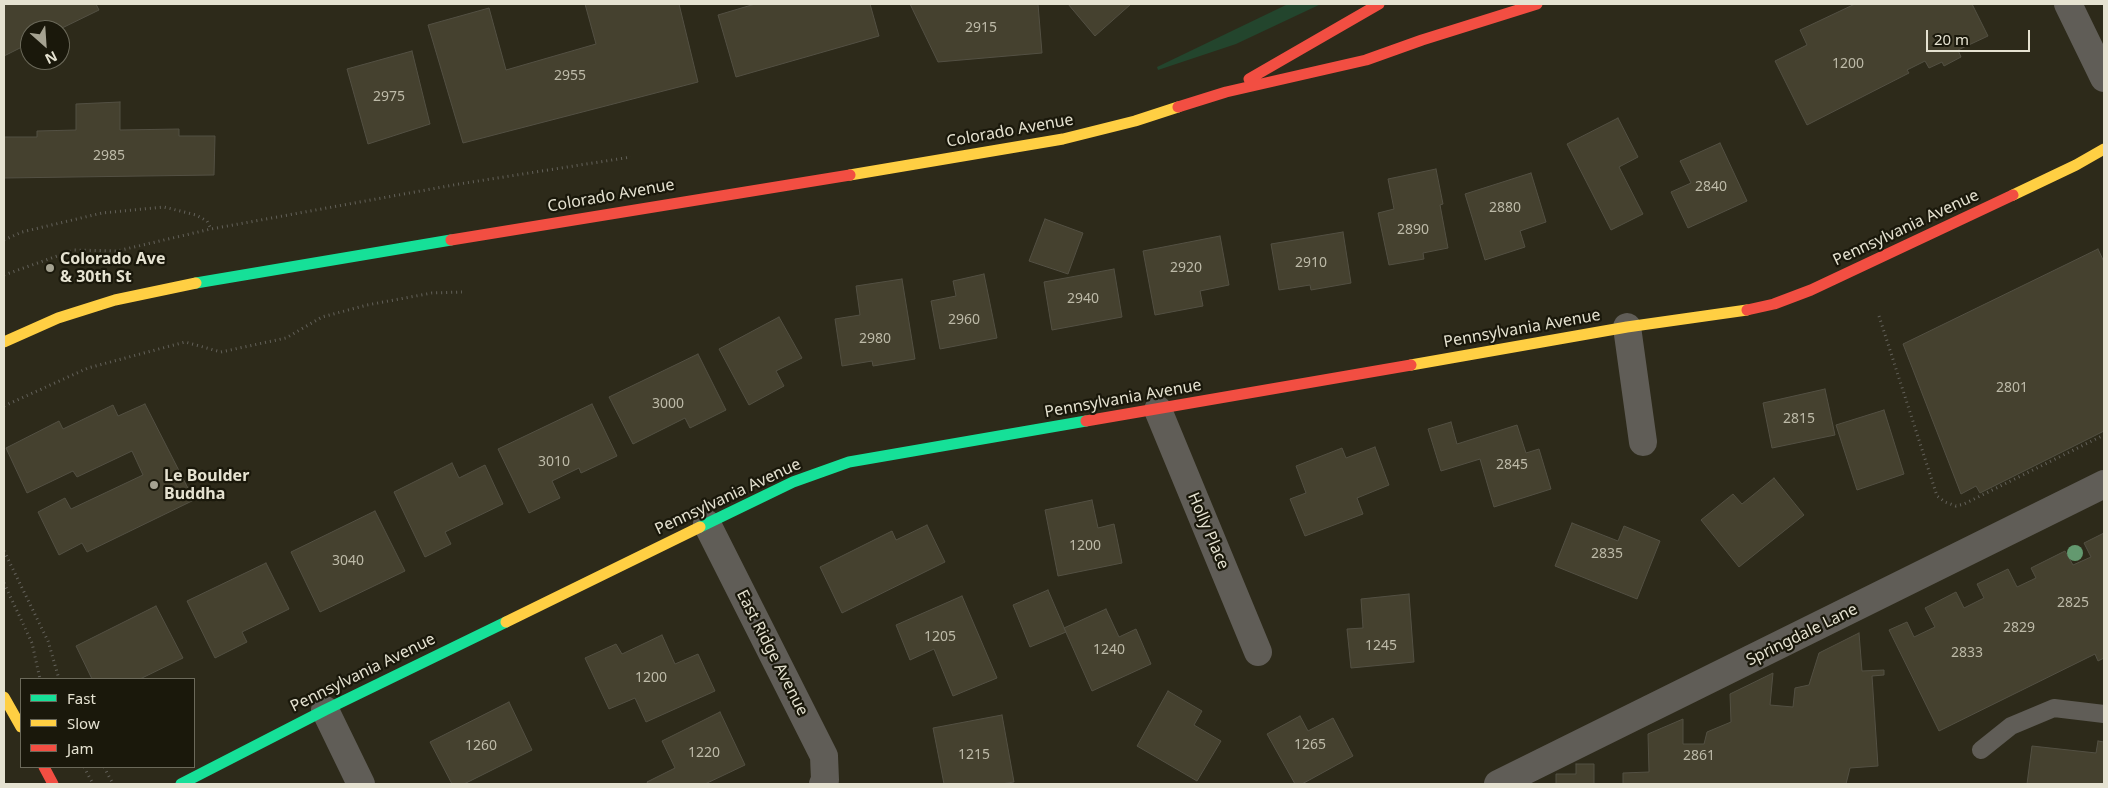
<!DOCTYPE html>
<html>
<head>
<meta charset="utf-8">
<style>
	body { margin:0 }
	#map { position:relative; width:2108px; height:788px; overflow:hidden; background:#2d2a1a; font-family:"Noto Sans",sans-serif }
	canvas { display:block }
	.frame { position:absolute; inset:0; border:5px solid #e5e2d1; pointer-events:none }
	.legend { position:absolute; left:20px; top:678px; width:175px; height:90px; box-sizing:border-box; background:#1a180b; border:1px solid #6b695a; margin:0; padding:6px 9px; list-style:none; font-size:15px; color:#e5e2d1 }
	.legend li { display:flex; align-items:center; gap:10px; height:25px }
	.legend b { width:25px; border:1px solid #6b695a }
	.north { position:absolute; left:20px; top:20px; width:50px; height:50px; box-sizing:border-box; background:#1a180b; border:1px solid #6b695a; border-radius:50%; rotate:154deg; font-size:14px; font-weight:700; line-height:20px; text-align:center; color:#e5e2d1 }
	.north::after { content:''; display:block; margin:auto; width:18px; height:22px; background:#a5a291; clip-path:polygon(50% 0,100% 100%,50% 72%,0 100%) }
	.scale { position:absolute; left:1926px; top:30px; width:104px; height:22px; box-sizing:border-box; border:2px solid #e5e2d1; border-top:0; padding-left:6px; font-size:15px; line-height:18px; white-space:nowrap; color:#e5e2d1; -webkit-text-stroke:4px #1a180b; paint-order:stroke }
</style>
</head>
<body>
<div id="map">
<canvas width="2108" height="788"></canvas>
<div class="frame"></div>
<ul class="legend">
<li><b style="height:6px;background:#16e098"></b>Fast</li>
<li><b style="height:6px;background:#ffcf43"></b>Slow</li>
<li><b style="height:6px;background:#f24e42"></b>Jam</li>
</ul>
<div class="north">N</div>
<div class="scale">20 m</div>
</div>
<script>
const context = document.querySelector('canvas').getContext('2d');
context.lineJoin = 'round';
function fillPath(path, color) {
  context.fillStyle = color;
  context.fill(path, 'evenodd');
}
function shape(rows) {
  const path = new Path2D();
  for (const r of rows) {
    path.moveTo(r[0], r[1]);
    for (let i = 2; i < r.length; i += 2) path.lineTo(r[i], r[i + 1]);
  }
  return path;
}
function trace(path, color, width, dash) {
  context.strokeStyle = color;
  context.lineWidth = width;
  context.lineCap = dash ? 'butt' : 'round';
  context.setLineDash(dash || []);
  context.stroke(path);
}
function write(font, color, halo, rows, align = 'center') {
  context.font = font + ' "Noto Sans",sans-serif';
  context.lineWidth = 4.5;
  context.setLineDash([]);
  context.textBaseline = 'middle';
  context.strokeStyle = halo;
  context.fillStyle = color;
  for (const [text, x, y, turn = 0] of rows) {
    context.save();
    context.translate(x, y);
    context.rotate((+turn || 0) * Math.PI / 180);
    context.textAlign = isNaN(turn) ? turn : align;
    if (halo) context.strokeText(text, 0, 0);
    context.fillText(text, 0, 0);
    context.restore();
  }
}
fillPath(shape([
	[1288,4,1321,4,1236,44,1158,70,1157,67]
]), '#23452d');
const building = shape([
	[4,4,96,4,99,10,58,30,30,30,30,43,4,56,4,4],
	[585,4,679,4,698,82,463,143,428,25,489,8,506,70,596,44,585,4],
	[755,4,870,4,879,36,736,77,718,15,755,4],
	[910,4,1038,4,1042,53,938,62,910,4],
	[1068,4,1131,4,1095,36,1068,4],
	[1855,4,1972,4,1988,36,1958,50,1961,57,1944,66,1942,62,1929,68,1925,61,1907,70,1909,73,1807,125,1775,61,1807,45,1800,30,1855,4],
	[412,51,430,124,368,144,347,69,412,51],
	[120,102,120,130,179,129,179,136,215,136,214,175,4,178,4,137,37,137,37,131,76,130,76,104,120,102],
	[1618,118,1638,157,1619,167,1643,214,1611,230,1567,144,1618,118],
	[1720,143,1747,201,1688,228,1671,192,1691,183,1680,161,1720,143],
	[1436,169,1443,204,1440,205,1448,248,1423,253,1424,259,1389,265,1378,213,1394,209,1388,179,1436,169],
	[1531,173,1546,222,1520,231,1525,247,1485,260,1465,194,1531,173],
	[1045,219,1083,233,1068,274,1029,261,1045,219],
	[1343,232,1351,283,1311,290,1310,285,1279,290,1271,244,1343,232],
	[1220,236,1229,285,1200,291,1203,306,1155,315,1143,251,1220,236],
	[2098,249,2104,262,2104,431,1980,493,1976,486,1961,494,1903,344,2098,249],
	[1114,269,1122,317,1052,330,1044,282,1114,269],
	[984,274,997,338,940,349,931,301,956,296,953,281,984,274],
	[902,279,915,359,873,366,872,361,842,366,835,319,860,315,856,286,902,279],
	[779,317,802,358,776,371,784,386,749,405,719,349,779,317],
	[698,354,726,410,690,428,685,418,633,444,609,397,698,354],
	[1825,389,1835,435,1772,448,1763,403,1825,389],
	[145,404,194,500,87,552,82,543,59,555,38,512,65,498,71,509,143,475,132,451,77,477,73,471,27,493,6,448,59,421,63,429,113,405,118,416,145,404],
	[592,404,617,456,581,473,579,468,552,481,560,498,529,513,498,449,592,404],
	[1884,410,1904,474,1857,490,1836,425,1884,410],
	[1451,422,1457,444,1517,425,1526,453,1539,449,1551,489,1494,507,1480,459,1441,471,1428,429,1451,422],
	[1375,447,1389,485,1357,498,1363,514,1305,536,1290,499,1306,493,1296,466,1342,448,1346,458,1375,447],
	[452,463,459,478,485,465,503,504,445,532,451,544,425,557,394,492,452,463],
	[1774,478,1804,515,1739,567,1701,520,1733,494,1742,504,1774,478],
	[1092,500,1098,528,1114,524,1122,563,1058,576,1045,510,1092,500],
	[375,511,405,571,320,612,291,552,375,511],
	[1572,523,1618,541,1624,526,1660,541,1637,599,1555,566,1572,523],
	[927,525,945,562,842,613,820,567,892,531,896,540,927,525],
	[2104,533,2104,658,2098,661,2095,654,1939,731,1889,630,1907,622,1914,637,1935,627,1925,608,1956,592,1964,608,1984,598,1977,584,2008,569,2017,587,2036,578,2031,568,2065,551,2073,565,2091,557,2084,543,2104,533],
	[266,563,289,609,242,632,247,642,215,658,187,601,266,563],
	[1048,590,1066,632,1030,647,1013,605,1048,590],
	[1409,594,1414,662,1351,668,1347,629,1363,628,1361,599,1409,594],
	[962,596,997,678,953,696,934,649,910,660,896,625,962,596],
	[156,606,183,658,140,679,92,679,76,646,156,606],
	[1106,609,1119,637,1136,629,1151,664,1092,691,1064,628,1106,609],
	[1859,633,1862,671,1884,670,1884,675,1872,676,1878,766,1850,768,1846,784,1623,784,1623,773,1649,772,1648,734,1683,719,1683,744,1704,744,1707,732,1731,722,1730,694,1773,673,1770,705,1793,707,1795,688,1809,685,1819,653,1859,633],
	[662,635,675,664,698,654,715,691,646,722,635,698,609,709,585,658,616,644,622,654,662,635],
	[1168,691,1202,711,1194,725,1221,741,1197,781,1137,746,1168,691],
	[509,702,532,750,464,784,452,784,430,742,509,702],
	[720,712,745,765,705,784,648,784,647,782,675,768,662,741,720,712],
	[1002,715,1014,782,1001,784,944,784,933,728,1002,715],
	[1300,716,1308,731,1333,718,1353,756,1302,784,1295,784,1267,734,1300,716],
	[2098,741,2104,742,2104,784,2027,784,2032,746,2096,753,2098,741],
	[1576,764,1594,764,1594,784,1556,784,1556,774,1576,774,1576,764]
]);
fillPath(building, '#45412f');
trace(building, '#535043', 1);
trace(shape([
	[4,240,22,232,102,213,164,207,196,215,207,221,211,229],
	[4,275,74,250,117,251,211,229,459,184,631,157],
	[1879,316,1937,496,1945,502,1956,506,1964,504,2104,435],
	[4,406,88,368,185,342,221,352,286,338,322,317,367,305,432,293,462,292],
	[4,551,48,641,59,679],
	[4,583,32,643,40,679],
	[84,767,93,784],
	[104,767,113,784]
]), '#63615a', 3, [1, 4]);
trace(shape([
	[1981,750,2011,726,2054,708,2104,714]
]), '#605d57', 18);
trace(shape([
	[2068,4,2104,78],
	[1627,327,1643,442],
	[1158,410,1258,652],
	[707,524,824,756,825,780,823,784],
	[325,710,361,784],
	[1498,784,2104,484]
]), '#605d57', 28);
trace(shape([
	[196,283,451,240],
	[700,527,793,482,849,462,1086,421],
	[181,784,325,710,506,622]
]), '#16e098', 11);
trace(shape([
	[850,175,1063,139,1135,121,1178,107],
	[2013,195,2076,165,2104,149],
	[4,342,58,318,115,300,196,283],
	[1411,365,1627,327,1747,310],
	[506,622,700,527],
	[4,697,21,727]
]), '#ffcf43', 11);
trace(shape([
	[1249,79,1379,4],
	[1178,107,1226,92,1366,60,1422,40,1537,4],
	[451,240,850,175],
	[1747,310,1774,304,1811,290,2013,195],
	[1086,421,1411,365],
	[44,767,53,784]
]), '#f24e42', 11);
context.fillStyle = '#63996f';
for (const [x, y] of [
	[2075,553]
]) {
  context.beginPath();
  context.arc(x, y, 8, 0, 2 * Math.PI);
  context.fill();
}
for (const [x, y, r, color] of [
	[50,268,5,"#a5a291"],
	[154,485,5,"#a5a291"]
]) {
  const dot = new Path2D();
  dot.arc(x, y, r, 0, 2 * Math.PI);
  context.fillStyle = color;
  context.fill(dot);
  trace(dot, '#1a180b', 2);
}
write('14px', '#bdbaa8', null, [
	["2915",981,28],
	["1200",1848,64],
	["2955",570,76],
	["2975",389,97],
	["2985",109,156],
	["2840",1711,187],
	["2880",1505,208],
	["2890",1413,230],
	["2910",1311,263],
	["2920",1186,268],
	["2940",1083,299],
	["2960",964,320],
	["2980",875,339],
	["2801",2012,388],
	["3000",668,404],
	["2815",1799,419],
	["3010",554,462],
	["2845",1512,465],
	["1200",1085,546],
	["2835",1607,554],
	["3040",348,561],
	["2825",2073,603],
	["2829",2019,628],
	["1205",940,637],
	["1245",1381,646],
	["1240",1109,650],
	["2833",1967,653],
	["1200",651,678],
	["1265",1310,745],
	["1260",481,746],
	["1220",704,753],
	["1215",974,755],
	["2861",1699,756]
]);
write('16px', '#e5e2d1', '#1a180b', [
	["Colorado Avenue",1010,131,-10],
	["Colorado Avenue",611,196,-10],
	["Pennsylvania Avenue",1906,228,-25],
	["Pennsylvania Avenue",1522,329,-10],
	["Pennsylvania Avenue",1123,399,-10],
	["Pennsylvania Avenue",728,497,-25],
	["Holly Place",1208,531,67],
	["Springdale Lane",1802,635,-26],
	["East Ridge Avenue",772,653,63],
	["Pennsylvania Avenue",363,673,-26]
]);
write('bold 16px', '#e5e2d1', '#1a180b', [
	["Colorado Ave",60,259],
	["& 30th St",60,277],
	["Le Boulder",164,476],
	["Buddha",164,494]
], 'left');
</script>
</body>
</html>
